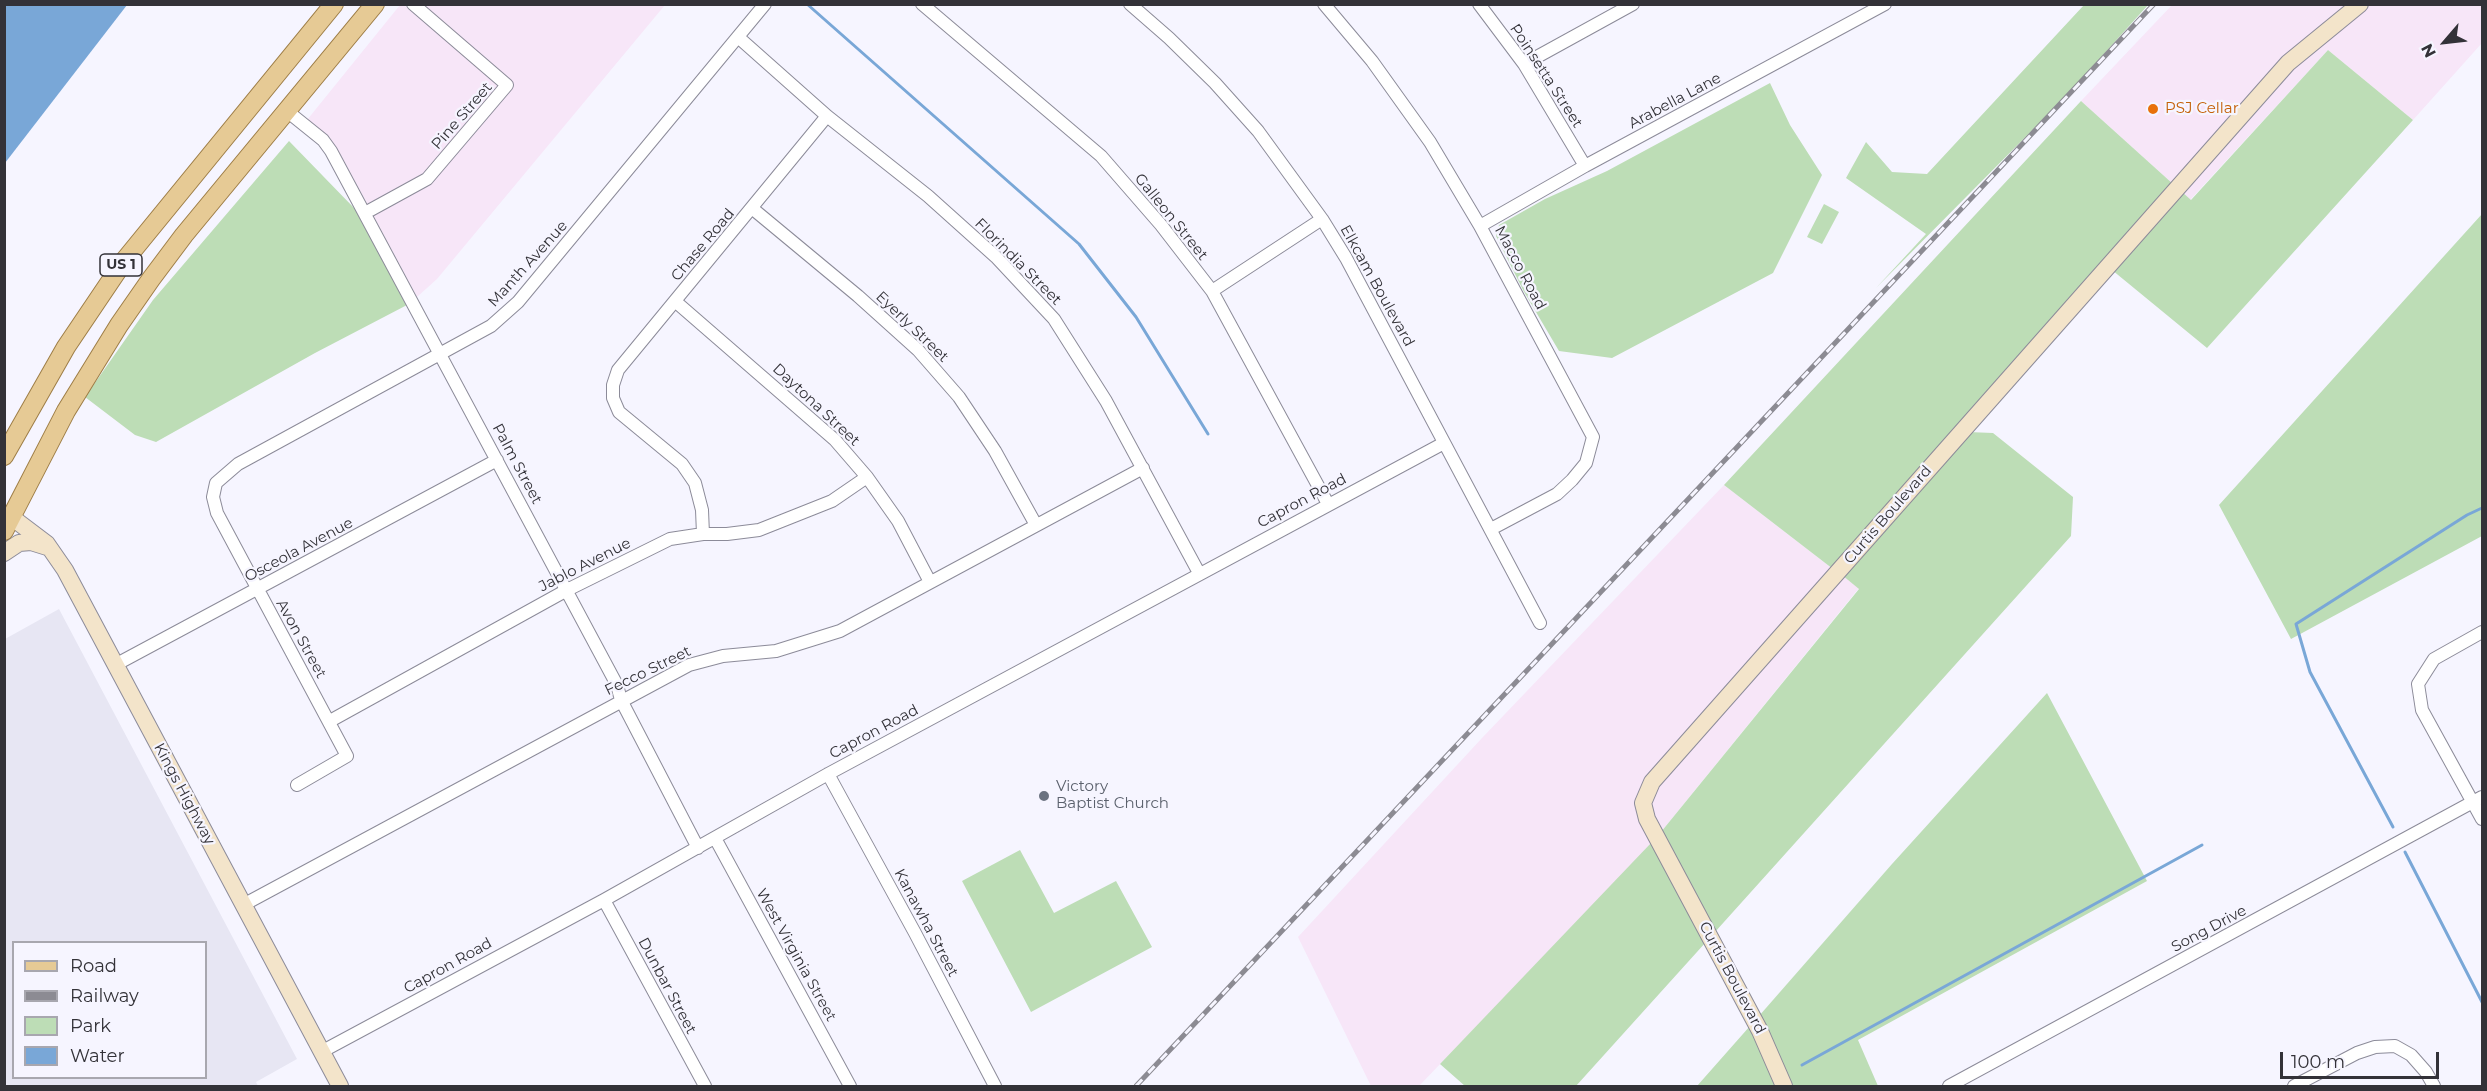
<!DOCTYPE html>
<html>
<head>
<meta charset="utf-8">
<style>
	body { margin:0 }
	#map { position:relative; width:2487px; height:1091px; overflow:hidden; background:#f6f5ff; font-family:Montserrat,sans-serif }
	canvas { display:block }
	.frame { position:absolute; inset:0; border:6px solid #333238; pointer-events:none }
	.legend { position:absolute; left:12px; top:941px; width:195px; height:138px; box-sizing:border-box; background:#f6f5ff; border:2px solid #a8a7af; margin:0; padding:8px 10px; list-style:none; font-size:18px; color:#333238 }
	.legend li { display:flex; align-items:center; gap:12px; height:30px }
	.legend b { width:30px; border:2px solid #a8a7af }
	.north { position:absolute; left:2415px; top:12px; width:60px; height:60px; -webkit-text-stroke:4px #f6f5ff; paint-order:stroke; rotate:242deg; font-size:16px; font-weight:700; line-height:24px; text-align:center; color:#333238 }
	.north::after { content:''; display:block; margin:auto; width:21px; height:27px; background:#333238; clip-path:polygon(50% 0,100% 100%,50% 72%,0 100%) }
	.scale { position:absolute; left:2280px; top:1052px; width:159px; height:27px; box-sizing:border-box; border:3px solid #333238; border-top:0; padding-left:8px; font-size:18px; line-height:21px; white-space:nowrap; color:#333238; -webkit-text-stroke:4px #f6f5ff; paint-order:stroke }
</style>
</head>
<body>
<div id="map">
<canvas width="2487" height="1091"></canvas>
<div class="frame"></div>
<ul class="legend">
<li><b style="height:8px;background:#e6ca95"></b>Road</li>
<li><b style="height:8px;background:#8c8b93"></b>Railway</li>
<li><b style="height:16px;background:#bdddb6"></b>Park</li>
<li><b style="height:16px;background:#79a7d7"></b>Water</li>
</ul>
<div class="north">N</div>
<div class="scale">100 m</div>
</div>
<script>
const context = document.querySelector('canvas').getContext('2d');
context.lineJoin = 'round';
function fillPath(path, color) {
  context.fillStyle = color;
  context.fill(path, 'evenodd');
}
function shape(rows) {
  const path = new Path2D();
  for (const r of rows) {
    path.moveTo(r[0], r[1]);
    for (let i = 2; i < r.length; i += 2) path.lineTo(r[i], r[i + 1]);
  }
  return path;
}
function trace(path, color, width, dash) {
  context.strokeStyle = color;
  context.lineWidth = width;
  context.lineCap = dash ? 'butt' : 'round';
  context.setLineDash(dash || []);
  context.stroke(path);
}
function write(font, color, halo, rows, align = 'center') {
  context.font = font + ' Montserrat,sans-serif';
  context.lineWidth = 4.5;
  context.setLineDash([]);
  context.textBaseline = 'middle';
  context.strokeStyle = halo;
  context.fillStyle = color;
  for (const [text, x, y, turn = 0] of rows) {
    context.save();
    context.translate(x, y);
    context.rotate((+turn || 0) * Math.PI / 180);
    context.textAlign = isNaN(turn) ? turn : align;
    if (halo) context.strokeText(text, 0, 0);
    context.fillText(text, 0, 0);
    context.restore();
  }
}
fillPath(shape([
	[400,5,404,5,499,86,423,175,368,205,336,147,327,136,307,120],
	[423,5,665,5,437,279,417,297,373,215,431,182,512,88,512,81],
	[2172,5,2351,5,2173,184,2081,101],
	[2368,5,2482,5,2482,43,2413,120,2328,50,2190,200,2181,191,2292,66],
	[1724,485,1833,569,1648,779,1652,842,1644,852,1419,1086,1371,1086,1298,937,1482,738],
	[1842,575,1859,588,1661,832,1650,803,1657,785]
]), '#f7e6f8');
fillPath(shape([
	[59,609,297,1059,256,1082,258,1086,5,1086,5,639],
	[14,942,206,942,206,1078,14,1078]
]), '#e7e6f3');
fillPath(shape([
	[2084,5,2148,5,2067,95,1876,288,1926,234,1846,178,1866,142,1892,172,1927,174],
	[2328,50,2413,120,2207,348,2112,270,2181,191,2191,200],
	[1770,83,1790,125,1822,175,1773,273,1612,358,1559,351,1523,290,1496,236,1499,225,1545,199,1607,171],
	[2081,101,2173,184,1833,569,1724,485],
	[289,141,356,210,407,305,315,353,156,442,135,435,85,397,153,300],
	[1824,204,1839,212,1822,244,1807,237],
	[2482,214,2482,536,2291,639,2219,505],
	[1968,432,1993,433,2073,497,2071,536,1715,932,1661,832,1859,589,1842,575],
	[2047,693,2147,881,1858,1040,1878,1086,1790,1086,1759,1016,1892,864],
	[1652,842,1706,942,1576,1086,1465,1086,1440,1064],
	[1020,850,1054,913,1116,881,1152,947,1031,1012,962,881],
	[1750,1026,1777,1086,1697,1086]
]), '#bdddb6');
fillPath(shape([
	[5,4,127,5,5,163,4,5]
]), '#79a7d7');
trace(shape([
	[807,4,1079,244,1136,317,1208,434],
	[2393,827,2310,672,2296,624,2467,515,2482,508],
	[2405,852,2482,1002],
	[1802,1065,2202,845]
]), '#79a7d7', 3);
const street = shape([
	[922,4,1101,156,1161,225,1212,291,1328,504],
	[1130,4,1169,38,1215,83,1258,131,1322,219,1346,258,1540,623],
	[1324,4,1372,61,1430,142,1480,226,1593,437,1586,463,1572,480,1557,494,1491,529],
	[1479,4,1524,64,1585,166],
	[738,37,827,116,928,196,996,257,1054,319,1106,401,1199,573],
	[1524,64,1633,4],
	[287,111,323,140,331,151,617,685,621,700,698,848],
	[753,209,858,296,918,350,959,397,995,451,1036,525],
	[365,213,427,179,507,85,413,4],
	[1480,226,1585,166,1885,4],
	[1212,291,1322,219],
	[676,302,835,440,867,477,898,521,930,582],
	[703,534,702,510,695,483,682,464,619,412,613,398,613,385,618,370,827,116],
	[2482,632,2434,659,2418,684,2422,710,2482,819],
	[115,665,497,460],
	[330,721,567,590,670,539,703,534,727,534,759,530,832,501,867,477],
	[828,774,915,933,995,1086],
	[297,785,347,756,217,513,213,497,216,483,238,464,491,326,518,302,765,4],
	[715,838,850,1086],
	[604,900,705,1086],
	[243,905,689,665,723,656,776,651,840,631,1143,468],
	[321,1052,604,900,828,774,1444,443],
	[1949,1086,2482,797],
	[2294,1086,2357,1053,2375,1047,2395,1046,2411,1055,2426,1072,2434,1086]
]);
const secondary = shape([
	[10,516,47,544,65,570,340,1086],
	[4,553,19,543,31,542,47,547],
	[1784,1086,1760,1031,1647,819,1643,803,1652,782,2288,63,2360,4]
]);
const primary = shape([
	[4,456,66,347,124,261,334,4],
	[4,531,66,411,119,325,151,279,184,235,375,4]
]);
trace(street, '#8c8b99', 14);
trace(secondary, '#8c8b99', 18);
trace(primary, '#9d7d46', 20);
trace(street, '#fff', 12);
trace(secondary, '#f3e4ca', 16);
trace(primary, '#e6ca95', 18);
const rail = shape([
	[1136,1086,2154,4]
]);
trace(rail, '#8c8b93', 5);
trace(rail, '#f6f5ff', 3, [9]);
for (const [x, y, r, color] of [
	[2153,109,6,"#e8710a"],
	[1044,796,6,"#6b7280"]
]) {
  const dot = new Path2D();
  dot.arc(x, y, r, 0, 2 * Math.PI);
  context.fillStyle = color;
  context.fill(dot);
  trace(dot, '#f6f5ff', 2);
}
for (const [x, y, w] of [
	[121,265,42]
]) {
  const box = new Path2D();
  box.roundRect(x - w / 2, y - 11, w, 22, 4.5);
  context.fillStyle = '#f6f5ff';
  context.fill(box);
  trace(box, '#333238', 1.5);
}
write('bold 14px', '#333238', null, [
	["US 1",121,265]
]);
write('15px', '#333238', '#f6f5ff', [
	["Poinsetta Street",1546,76,57],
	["Arabella Lane",1675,101,-28],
	["Pine Street",462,116,-49],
	["Galleon Street",1171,217,51],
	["Chase Road",703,245,-50],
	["Florindia Street",1018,262,45],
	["Manth Avenue",528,264,-48],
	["Macco Road",1520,268,62],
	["Elkcam Boulevard",1377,286,61],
	["Eyerly Street",912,327,44],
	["Daytona Street",816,405,43],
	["Palm Street",517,464,62],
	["Capron Road",1302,501,-28],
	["Curtis Boulevard",1888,515,-49],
	["Osceola Avenue",299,550,-28],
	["Jablo Avenue",585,565,-27],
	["Avon Street",301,639,61],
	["Fecco Street",648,671,-26],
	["Capron Road",874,732,-28],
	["Kings Highway",184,794,62],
	["Kanawha Street",926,923,62],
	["Song Drive",2209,929,-28],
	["West Virginia Street",796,955,61],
	["Capron Road",448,966,-29],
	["Curtis Boulevard",1732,978,62],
	["Dunbar Street",667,986,62]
]);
write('15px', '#c56008', '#f6f5ff', [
	["PSJ Cellar",2165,109]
], 'left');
write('15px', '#5b616d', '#f6f5ff', [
	["Victory",1056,787],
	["Baptist Church",1056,804]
], 'left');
</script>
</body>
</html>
